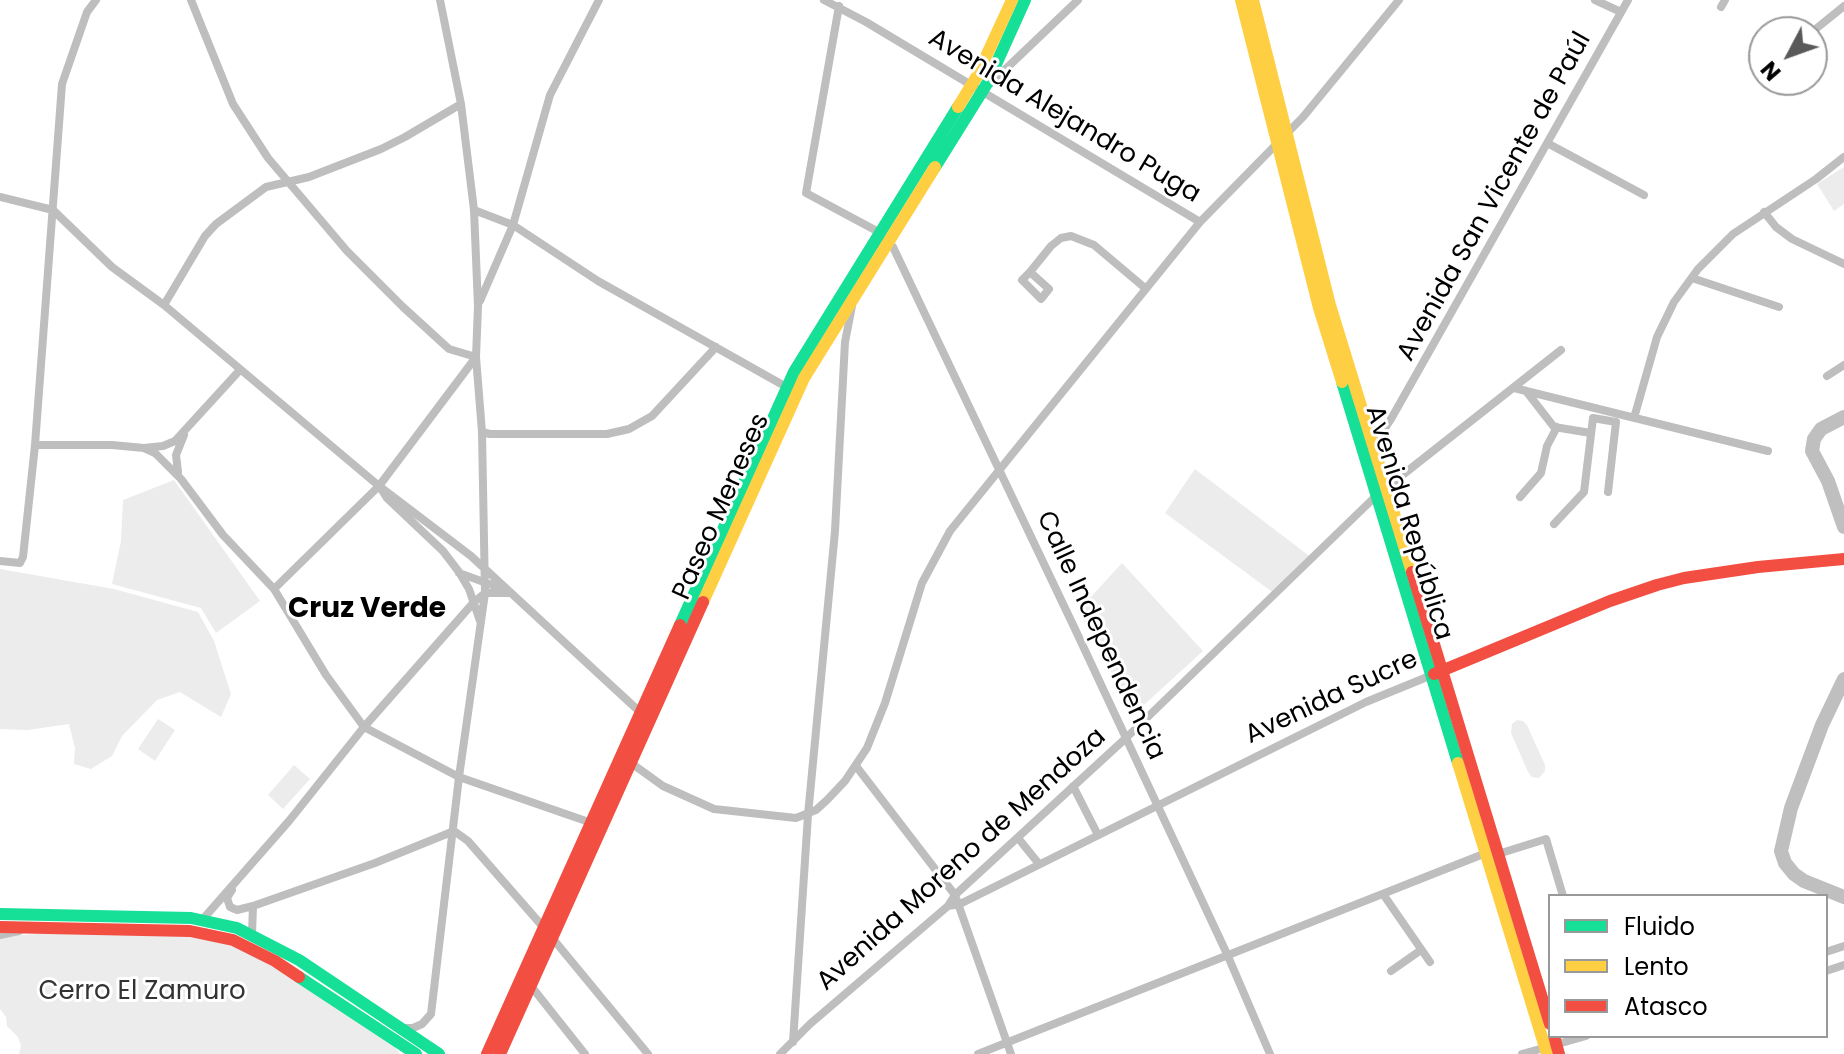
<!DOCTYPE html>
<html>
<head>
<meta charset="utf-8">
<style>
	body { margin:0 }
	#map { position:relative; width:1844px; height:1054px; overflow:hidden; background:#fff; font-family:Poppins,sans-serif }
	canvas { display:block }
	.legend { position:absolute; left:1548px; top:894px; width:280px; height:144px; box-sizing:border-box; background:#fff; border:2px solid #999; margin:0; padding:10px 14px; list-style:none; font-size:24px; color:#000 }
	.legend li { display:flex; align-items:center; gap:16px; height:40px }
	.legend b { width:40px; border:2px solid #999 }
	.north { position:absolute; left:1748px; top:16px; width:80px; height:80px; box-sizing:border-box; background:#fff; border:2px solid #999; border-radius:50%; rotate:229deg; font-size:22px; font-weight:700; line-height:32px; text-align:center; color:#000 }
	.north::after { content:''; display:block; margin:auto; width:28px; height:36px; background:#595959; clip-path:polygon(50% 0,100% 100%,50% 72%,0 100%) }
</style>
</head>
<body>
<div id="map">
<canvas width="1844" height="1054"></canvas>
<ul class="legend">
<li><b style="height:10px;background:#16e098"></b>Fluido</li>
<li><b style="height:10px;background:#ffcf43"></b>Lento</li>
<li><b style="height:10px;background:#f24e42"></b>Atasco</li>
</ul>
<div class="north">N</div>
</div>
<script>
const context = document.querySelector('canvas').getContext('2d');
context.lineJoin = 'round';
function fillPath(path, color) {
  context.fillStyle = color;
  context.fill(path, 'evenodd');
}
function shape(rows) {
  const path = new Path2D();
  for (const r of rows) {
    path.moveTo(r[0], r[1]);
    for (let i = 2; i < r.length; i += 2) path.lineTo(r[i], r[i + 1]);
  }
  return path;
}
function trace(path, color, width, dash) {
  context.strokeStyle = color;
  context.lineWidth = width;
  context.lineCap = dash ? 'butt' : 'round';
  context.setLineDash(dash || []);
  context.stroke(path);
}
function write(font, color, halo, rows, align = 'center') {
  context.font = font + ' Poppins,sans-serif';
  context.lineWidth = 6;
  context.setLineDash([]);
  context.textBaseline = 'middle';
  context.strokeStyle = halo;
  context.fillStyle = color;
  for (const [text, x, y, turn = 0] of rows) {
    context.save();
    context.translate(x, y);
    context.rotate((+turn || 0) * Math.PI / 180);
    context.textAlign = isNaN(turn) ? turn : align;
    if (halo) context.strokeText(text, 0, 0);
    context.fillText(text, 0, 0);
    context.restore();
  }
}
fillPath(shape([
	[1844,167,1844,204,1834,211,1817,184],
	[1195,469,1312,558,1275,594,1165,513],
	[174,480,260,601,216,633,201,608,112,584,121,541,123,500],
	[1122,563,1203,651,1134,714,1078,611],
	[0,569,114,589,198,612,214,641,231,694,221,717,180,692,157,700,122,736,112,756,91,769,74,764,75,748,69,724,28,730,0,729],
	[158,719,175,730,155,761,138,749],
	[1517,720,1523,721,1527,725,1545,765,1545,771,1539,778,1532,777,1528,772,1511,733,1512,724],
	[294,765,310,779,283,809,268,795],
	[141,929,237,945,387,1037,400,1054,19,1054,21,1046,18,1037,7,1026,6,1017,0,1009,0,936]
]), '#ececec');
trace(shape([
	[1844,417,1821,429,1814,439,1812,451,1828,481,1844,527],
	[1844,679,1822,725,1791,808,1781,851,1785,863,1794,874,1804,881,1844,897]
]), '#bfbfbf', 14);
trace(shape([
	[191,0,233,104,268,158,347,251,403,307,449,349,476,357,379,486,274,589],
	[824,0,866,22,1200,222],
	[1595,0,1621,12],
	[839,6,806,193,875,230,893,247,1075,629,1227,954,1270,1054],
	[1721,7,1725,0],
	[1812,32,1844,6],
	[1759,75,1764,71],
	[991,83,1078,0],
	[1549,144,1644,195],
	[0,197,53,210,112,267,164,305,379,486,471,556,641,713],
	[474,210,513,225,598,281,790,389],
	[1764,212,1776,227,1792,239,1844,264],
	[1030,272,1051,246,1061,238,1071,236,1094,245,1145,288],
	[1030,272,1049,289,1041,299,1022,280,1030,272],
	[1692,278,1779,307],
	[480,301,513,225,550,95,599,0],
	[164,305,205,236,216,224,266,187,309,177,381,149,405,137,461,104],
	[1827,376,1844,365],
	[1514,388,1768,451],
	[1526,391,1554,427,1591,433],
	[1634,418,1657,337,1674,302,1698,269,1733,234,1816,179,1844,157],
	[482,432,490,434,607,434,629,429,652,416,716,347],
	[1369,441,1381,434,1391,419,1628,0],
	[35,445,112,445,144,448,155,453,181,479,223,535,274,589,326,675,364,727,459,777,586,821,589,825],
	[144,448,163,446,175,441,239,371],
	[178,472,176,455,184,435],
	[380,487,387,498,443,551,459,572,469,589,480,621],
	[1386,488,1561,350],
	[1520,497,1541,473,1547,446,1557,427],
	[1554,524,1584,492,1593,418,1616,422,1608,492],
	[0,561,20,563,23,557,35,445,62,84,87,12,96,0],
	[459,573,503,589],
	[631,763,663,786,714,809,796,818,816,810,827,800,845,781,867,748,885,703,922,583,950,531,1200,222,1303,117,1399,0],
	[856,766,955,895,1011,1054],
	[1073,786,1098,835],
	[1018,838,1039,864],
	[1498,854,1546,839,1563,896],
	[232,890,227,898,230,907,237,910,253,906],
	[1383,894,1430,962],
	[948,906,960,904,1366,702,1432,675],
	[203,919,289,821,364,727,474,602,485,593,511,593],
	[252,934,253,906,375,863,454,831,468,841,544,928,648,1054],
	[0,935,19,931],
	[1826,952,1844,946],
	[1391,971,1421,950],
	[1826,971,1844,965],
	[531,986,585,1054],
	[403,1028,413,1028,422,1024,431,1014,459,777,485,593,482,432,476,357,478,306,474,210,461,104,440,0],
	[793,1042,808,815,835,531,845,342,852,306],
	[780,1054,810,1024,948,906,955,895,1126,738,1377,495],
	[978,1054,1486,853],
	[1522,1054,1586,1036]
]), '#bebebe', 8);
trace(shape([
	[935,167,988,82,1025,0],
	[1342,382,1458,763],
	[680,625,794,372,958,107],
	[0,914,191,918,237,928,299,960,439,1054],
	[299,977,416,1054]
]), '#16e098', 12);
trace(shape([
	[1241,0,1319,308,1342,382],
	[1253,0,1330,305,1412,572],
	[958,107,977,76,1012,0],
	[703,602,804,378,935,167],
	[1458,763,1547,1054]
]), '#ffcf43', 12);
trace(shape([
	[1412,572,1550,1024],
	[1434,674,1610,601,1657,585,1684,578,1758,567,1844,559],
	[0,927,190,931,233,940,275,961,299,977],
	[1554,1036,1559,1054],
	[487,1054,680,625],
	[500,1054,703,602]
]), '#f24e42', 12);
write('26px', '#000', '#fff', [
	["Avenida Alejandro Puga",1064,117,31],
	["Avenida San Vicente de Paúl",1495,197,-61],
	["Paseo Meneses",722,507,-66],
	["Avenida República",1408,523,73],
	["Calle Independencia",1100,636,65],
	["Avenida Sucre",1332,698,-25],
	["Avenida Moreno de Mendoza",962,860,-42]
]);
write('26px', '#333', '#fff', [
	["Cerro El Zamuro",142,992]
]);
write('bold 28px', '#000', '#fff', [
	["Cruz Verde",367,610]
]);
</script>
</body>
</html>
